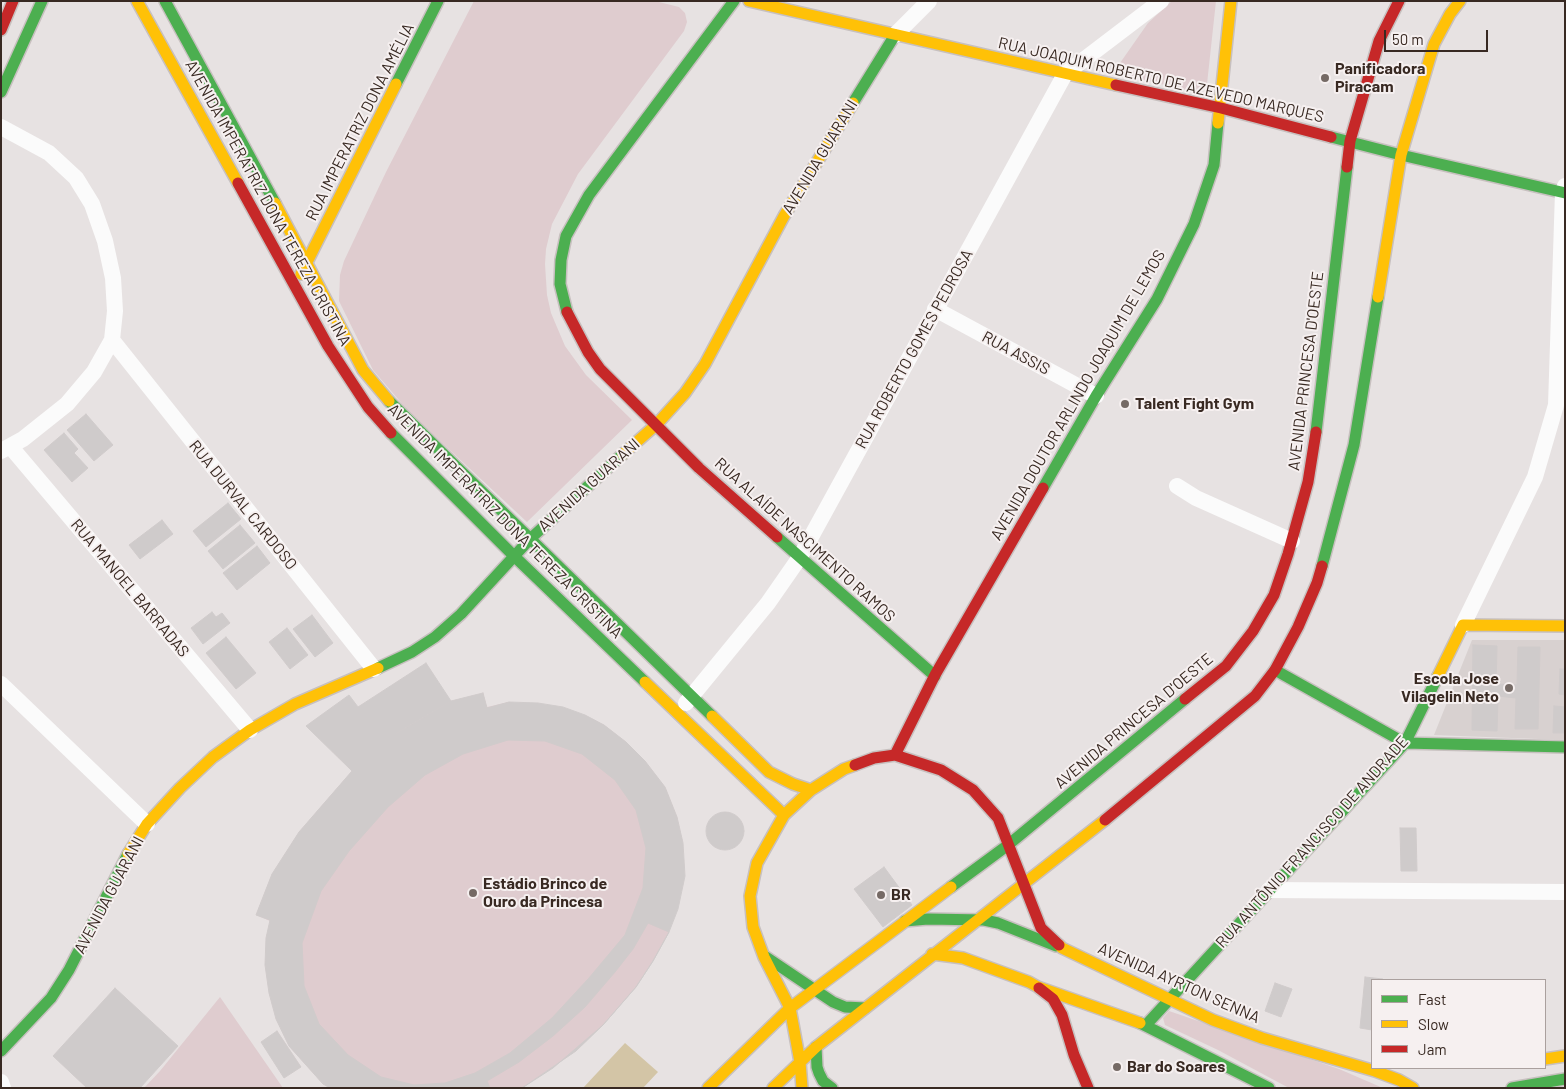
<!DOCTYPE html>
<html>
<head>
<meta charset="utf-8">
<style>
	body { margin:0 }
	#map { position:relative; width:1566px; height:1089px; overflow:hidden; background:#e7e2e2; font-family:Barlow,sans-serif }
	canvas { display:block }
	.frame { position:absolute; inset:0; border:2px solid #382922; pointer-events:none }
	.legend { position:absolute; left:1371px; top:979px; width:175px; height:90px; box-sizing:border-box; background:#f6f0f0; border:1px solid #aaa09e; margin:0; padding:6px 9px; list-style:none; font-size:15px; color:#382922 }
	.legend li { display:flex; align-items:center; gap:10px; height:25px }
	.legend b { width:25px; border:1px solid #aaa09e }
	.scale { position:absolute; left:1384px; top:30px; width:104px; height:22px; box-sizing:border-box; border:2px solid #382922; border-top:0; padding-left:6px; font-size:15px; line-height:18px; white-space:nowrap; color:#382922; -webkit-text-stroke:4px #f6f0f0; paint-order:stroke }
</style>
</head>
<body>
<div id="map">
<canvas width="1566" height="1089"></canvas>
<div class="frame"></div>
<ul class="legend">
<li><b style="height:6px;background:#4caf50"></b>Fast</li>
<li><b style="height:6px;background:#ffc107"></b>Slow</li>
<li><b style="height:6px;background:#c62828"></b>Jam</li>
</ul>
<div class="scale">50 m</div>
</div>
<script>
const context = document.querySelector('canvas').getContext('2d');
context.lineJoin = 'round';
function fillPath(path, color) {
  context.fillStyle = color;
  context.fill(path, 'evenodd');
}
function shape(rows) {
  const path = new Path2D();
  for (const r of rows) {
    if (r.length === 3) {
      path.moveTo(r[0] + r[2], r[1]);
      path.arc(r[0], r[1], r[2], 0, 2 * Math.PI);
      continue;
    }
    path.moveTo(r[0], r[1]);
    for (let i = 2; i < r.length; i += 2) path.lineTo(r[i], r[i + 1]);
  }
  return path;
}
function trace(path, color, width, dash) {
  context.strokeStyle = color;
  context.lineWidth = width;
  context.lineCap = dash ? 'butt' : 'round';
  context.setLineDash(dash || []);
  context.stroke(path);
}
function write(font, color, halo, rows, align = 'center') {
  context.font = font + ' Barlow,sans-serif';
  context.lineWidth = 4;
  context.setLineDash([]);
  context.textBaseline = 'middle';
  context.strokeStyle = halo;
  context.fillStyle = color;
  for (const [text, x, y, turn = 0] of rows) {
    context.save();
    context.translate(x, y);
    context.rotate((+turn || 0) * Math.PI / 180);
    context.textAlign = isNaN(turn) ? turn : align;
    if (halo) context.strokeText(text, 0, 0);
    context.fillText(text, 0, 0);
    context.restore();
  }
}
fillPath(shape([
	[1472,640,1565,640,1565,740,1434,735]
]), '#d8d1d0');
fillPath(shape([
	[474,1,655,1,679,7,685,13,687,22,684,31,578,174,552,224,546,249,545,264,547,295,551,313,565,346,586,375,632,420,527,522,410,413,373,370,339,301,340,275,344,261,386,172],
	[1172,1,1216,1,1207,84,1200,93,1113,73,1148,23],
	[483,693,487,707,509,702,585,715,604,725,626,742,645,761,665,787,677,817,683,843,669,932,653,961,636,987,603,1025,576,1051,522,1088,330,1088,323,1084,289,1046,276,1019,269,993,265,965,266,938,270,921,256,915,272,874,299,832,352,771,392,736,421,719,451,701],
	[220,997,283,1088,144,1088,160,1071],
	[1169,1011,1339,1069,1383,1088,1289,1088,1218,1050,1165,1025,1163,1018]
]), '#dfcccf');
fillPath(shape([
	[625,1043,658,1072,643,1088,583,1088]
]), '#d3c5a6');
const building = shape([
	[86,414,113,445,94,461,67,430,86,414],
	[64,433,78,449,74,453,88,468,72,482,44,450,64,433],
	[228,503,241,519,206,547,193,531,228,503],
	[162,520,173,534,140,559,129,545,162,520],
	[240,525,255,543,223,569,208,551,240,525],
	[257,546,270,563,237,590,223,573,257,546],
	[212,612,216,617,222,613,230,623,203,644,191,628,212,612],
	[312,615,333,643,315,657,293,629,312,615],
	[287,628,308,655,290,669,269,642,287,628],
	[226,637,256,673,236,689,206,653,226,637],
	[1473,645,1497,646,1496,684,1517,685,1518,647,1540,647,1538,729,1515,729,1516,698,1498,696,1497,731,1472,730,1473,645],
	[426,663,451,701,392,736,352,771,306,726,349,695,358,707,426,663],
	[1560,669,1565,669,1565,695,1559,694,1560,669],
	[483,693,487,708,509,702,538,703,563,707,585,715,604,725,626,742,645,761,665,787,677,817,683,843,685,876,678,909,669,932,653,961,636,987,603,1025,576,1051,522,1088,330,1088,323,1084,289,1046,276,1019,269,993,265,965,266,938,270,920,256,915,272,874,299,832,352,771,392,736,421,719,451,701,483,693],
	[508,740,545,741,582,754,615,780,636,810,646,848,643,888,625,935,589,978,552,1018,510,1053,475,1073,445,1083,414,1085,381,1077,348,1055,319,1024,304,986,302,943,321,891,349,851,388,807,425,775,463,754,508,740],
	[1554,706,1565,707,1565,733,1553,733,1554,706],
	[725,831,19],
	[1400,828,1416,828,1417,871,1401,871,1400,828],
	[884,867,912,905,883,927,854,889,884,867],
	[648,923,669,932,653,961,636,987,603,1025,553,1068,522,1088,490,1088,487,1081,519,1062,553,1036,585,1007,615,972,633,949,648,923],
	[1365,977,1383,979,1383,980,1372,980,1372,1030,1360,1028,1365,977],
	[1275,983,1292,989,1281,1017,1265,1011,1275,983],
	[115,988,178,1046,140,1088,87,1088,53,1056,115,988],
	[277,1031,301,1067,284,1078,261,1042,277,1031]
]);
fillPath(building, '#cfcbcb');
trace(building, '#d0cbcb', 1);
const fast = shape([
	[165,1,275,203],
	[396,84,438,1],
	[1,92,42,1],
	[853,103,895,35],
	[1331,137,1401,155,1565,193],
	[567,312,560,284,561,260,566,236,589,195,734,1],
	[389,401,712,716],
	[1316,432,1347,167],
	[391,433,514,556,645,682],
	[1043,488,1096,396,1157,299,1194,224,1214,165,1218,123],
	[777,537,935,676],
	[1322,566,1354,445,1378,297],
	[378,668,412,652,435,637,461,614,530,539,623,454],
	[1275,670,1405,743,1565,747],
	[951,887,1008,845,1185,699],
	[905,921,928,919,984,920,998,923,1056,946],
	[766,957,833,1002,845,1007,865,1008],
	[1140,1023,1269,1088],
	[1146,1025,1405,743,1438,676],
	[816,1047,817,1067,819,1073,823,1081,832,1088],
	[1,1051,51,998,69,970,128,854],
	[1512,1088,1565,1079]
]);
const slow = shape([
	[137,1,238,183],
	[749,1,1116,85],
	[1218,123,1231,1],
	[275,203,363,370,389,401],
	[301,274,396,84],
	[1378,297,1401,155,1434,44,1450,14,1460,1],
	[623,454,657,424,685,393,705,364,784,216,853,103],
	[1438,676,1463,625,1565,626],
	[645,682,784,815],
	[712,716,769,772,793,784,811,790],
	[128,854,147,824,180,788,213,757,250,730,295,704,378,668],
	[1059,945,1062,948,1213,1020,1262,1038,1375,1071,1399,1080,1413,1088],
	[932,954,963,958,1029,982,1038,987,1140,1023],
	[1545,1059,1565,1056],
	[708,1088,790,1008,951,887],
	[773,1088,816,1047,1105,820],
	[802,1088,800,1062,790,1008,764,957,753,927,750,896,757,863,784,815,811,790,844,769,855,765]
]);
const jam = shape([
	[1,30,13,1],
	[1116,85,1221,108,1331,137],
	[1347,167,1350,141,1379,41,1399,1],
	[238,183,328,346,368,407,391,433],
	[567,312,588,352,600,369,699,468,777,537],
	[1185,699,1226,666,1253,631,1274,595,1288,554,1308,482,1316,432],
	[895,755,935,675,1043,488],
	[855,765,874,758,895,755,941,770,973,790,998,818,1041,928,1059,945],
	[1105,820,1255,696,1275,670,1298,627,1317,583,1322,566],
	[1039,988,1053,999,1062,1015,1074,1055,1088,1088]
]);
trace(fast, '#c7c0bf', 14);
trace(slow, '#c7c0bf', 14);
trace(jam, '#c7c0bf', 14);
trace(shape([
	[895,35,929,1],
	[1,127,49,153,76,178,92,204,105,241,113,278,115,311,112,340,94,372,67,404,23,439,1,451],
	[935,309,1096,396],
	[112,340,374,669],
	[10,446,250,730],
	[1177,486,1196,498,1292,541],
	[1463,625,1535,477,1556,405,1563,192,1565,186],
	[1,684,147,824],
	[686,703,768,603,800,557,1065,74,1161,1],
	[1269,890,1565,892],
	[1,1082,3,1088]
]), '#fbfbfb', 16);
trace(fast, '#4caf50', 11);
trace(slow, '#ffc107', 11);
trace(jam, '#c62828', 11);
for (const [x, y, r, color] of [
	[1325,78,5,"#756a65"],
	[1125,404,5,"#756a65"],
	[1509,688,5,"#756a65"],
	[473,893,5,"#756a65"],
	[881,895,5,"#756a65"],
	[1117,1067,5,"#756a65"]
]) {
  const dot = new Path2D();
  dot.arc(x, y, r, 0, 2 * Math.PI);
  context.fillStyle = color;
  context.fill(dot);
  trace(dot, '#f6f0f0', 2);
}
write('bold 16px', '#382922', '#f6f0f0', [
	["Panificadora",1335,69],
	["Piracam",1335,87],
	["Talent Fight Gym",1135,404],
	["Escola Jose",1499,679,"right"],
	["Vilagelin Neto",1499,697,"right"],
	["Estádio Brinco de",483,884],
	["Ouro da Princesa",483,902],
	["BR",891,895],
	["Bar do Soares",1127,1067]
], 'left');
write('16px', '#382922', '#f6f0f0', [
	["RUA JOAQUIM ROBERTO DE AZEVEDO MARQUES",1161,80,13],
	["RUA IMPERATRIZ DONA AMÉLIA",360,122,-63],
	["AVENIDA GUARANI",820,157,-59],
	["AVENIDA IMPERATRIZ DONA TEREZA CRISTINA",268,203,61],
	["RUA ROBERTO GOMES PEDROSA",914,349,-61],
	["RUA ASSIS",1016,353,28],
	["AVENIDA PRINCESA D'OESTE",1306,371,-83],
	["AVENIDA DOUTOR ARLINDO JOAQUIM DE LEMOS",1078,395,-60],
	["AVENIDA GUARANI",589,485,-42],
	["RUA DURVAL CARDOSO",243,505,51],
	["AVENIDA IMPERATRIZ DONA TEREZA CRISTINA",505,521,45],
	["RUA ALAÍDE NASCIMENTO RAMOS",805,540,42],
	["RUA MANOEL BARRADAS",130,588,50],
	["AVENIDA PRINCESA D'OESTE",1134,721,-40],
	["RUA ANTÔNIO FRANCISCO DE ANDRADE",1312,842,-48],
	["AVENIDA GUARANI",109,895,-62],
	["AVENIDA AYRTON SENNA",1179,983,24]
]);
</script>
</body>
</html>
